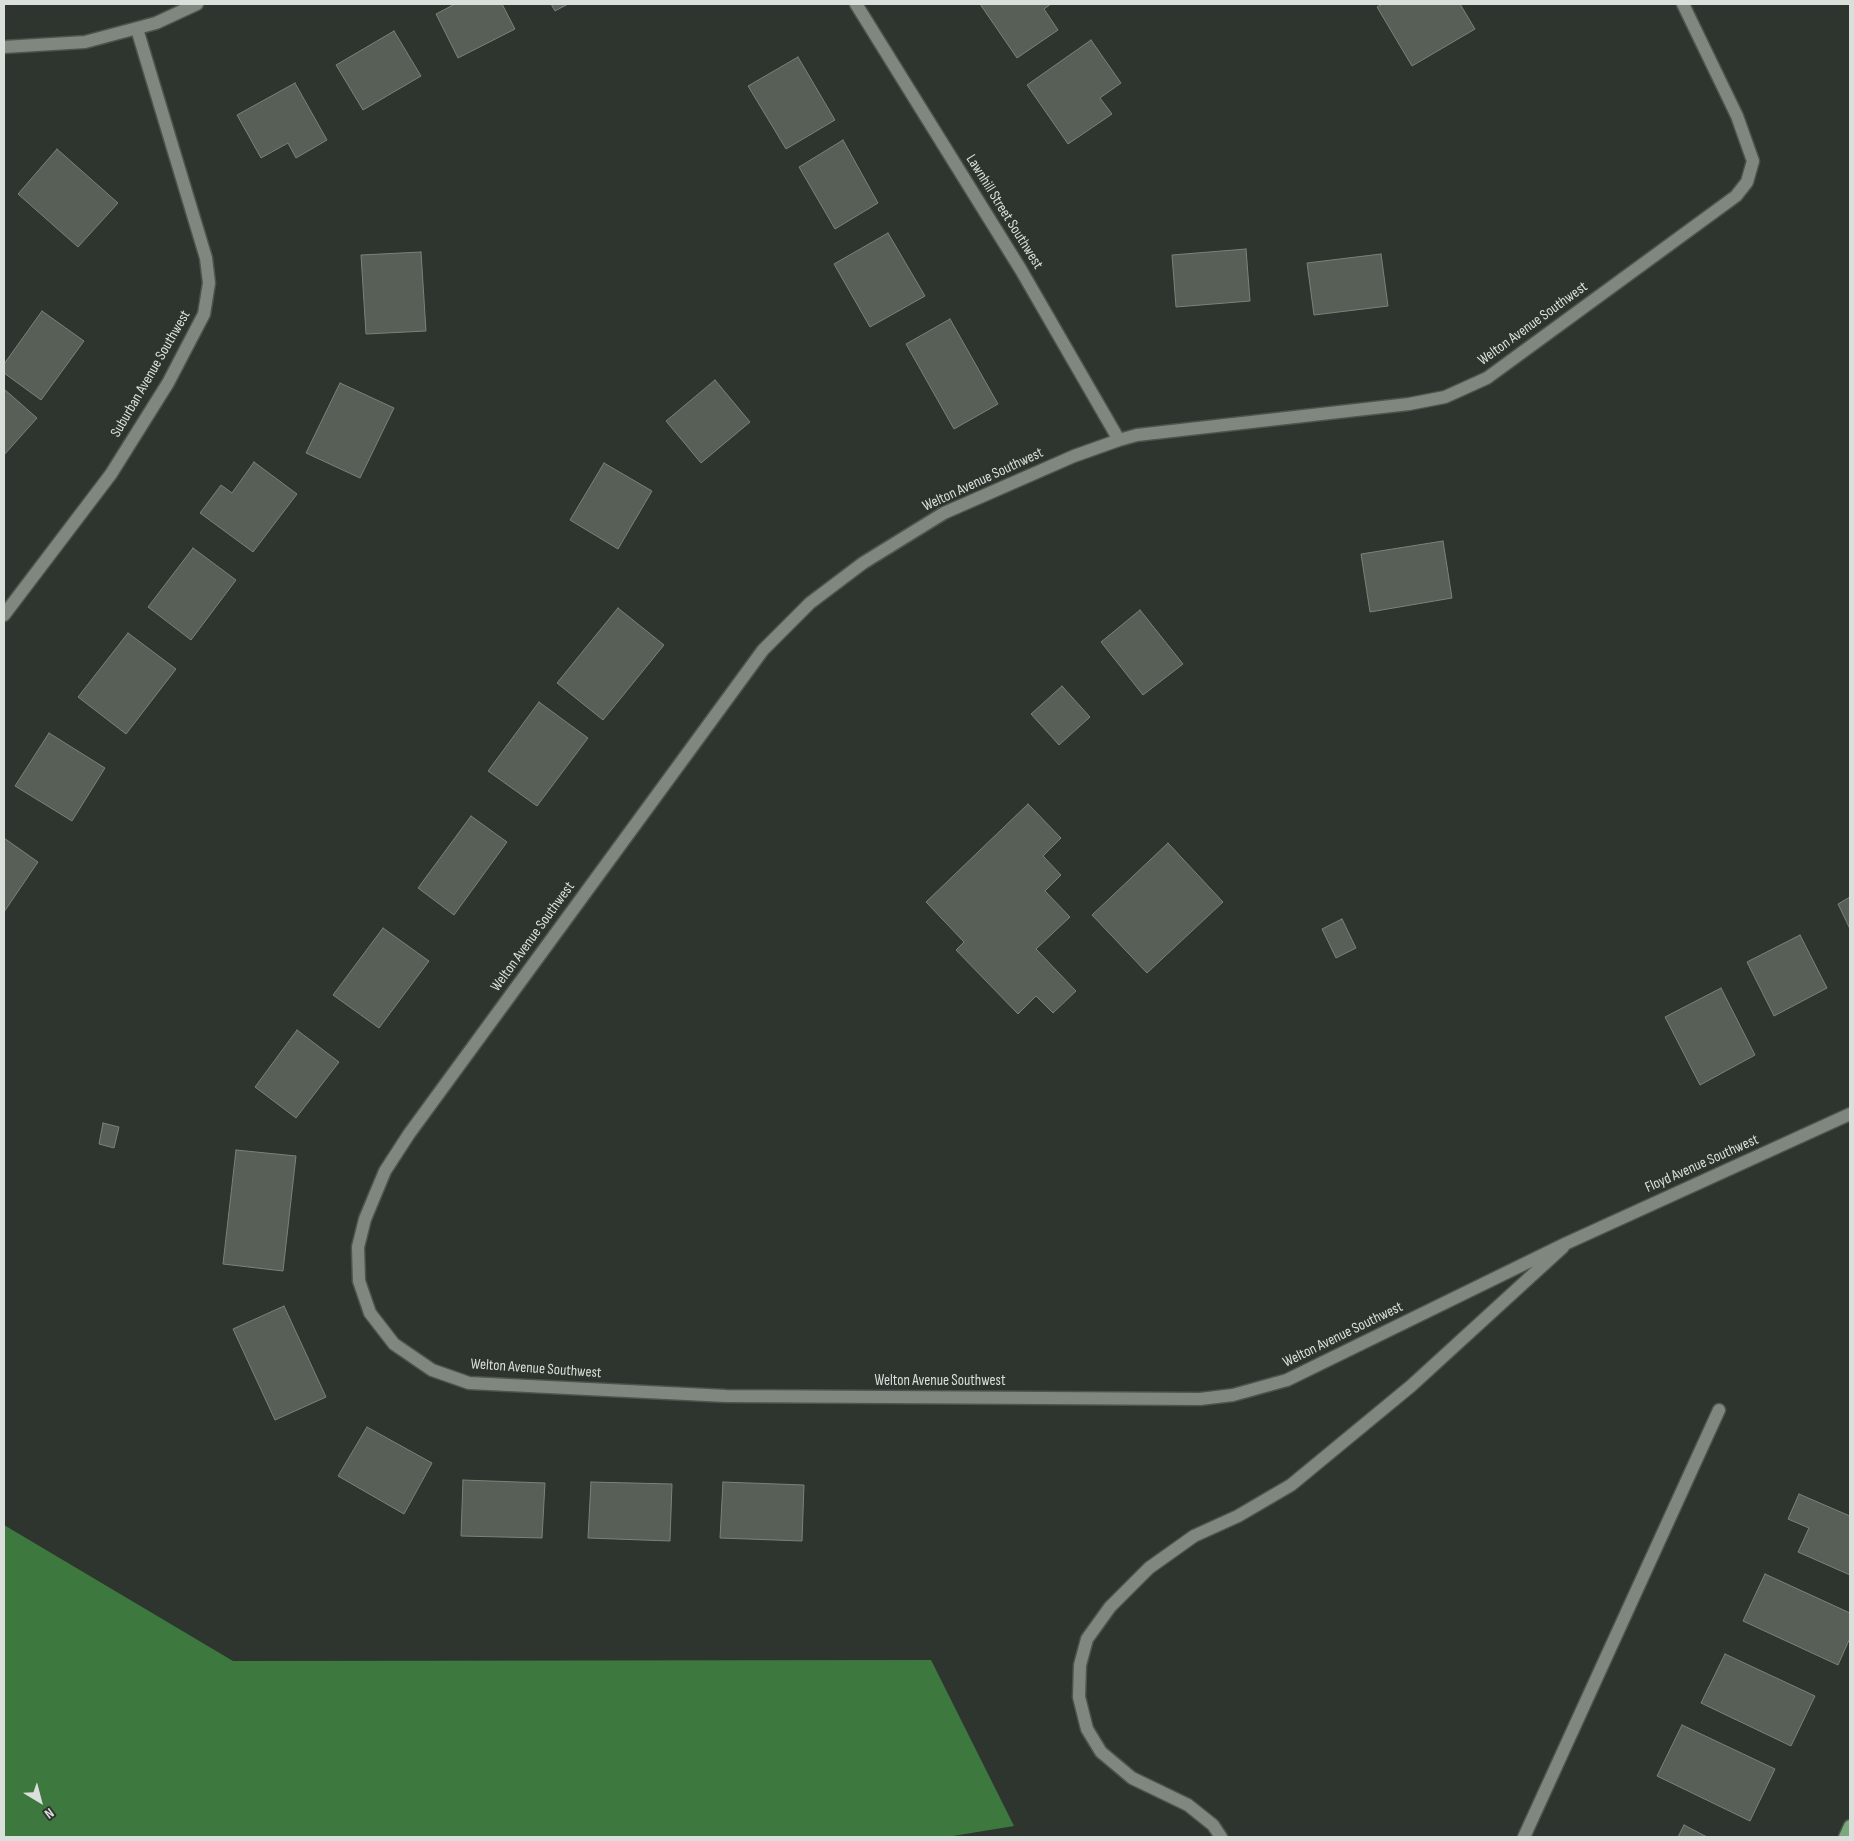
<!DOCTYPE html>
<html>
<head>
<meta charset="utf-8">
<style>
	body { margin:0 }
	#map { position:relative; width:1854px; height:1841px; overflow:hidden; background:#2e342e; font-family:"Sofia Sans Condensed",sans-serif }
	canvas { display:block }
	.frame { position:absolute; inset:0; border:5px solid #dbdfdb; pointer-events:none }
	.north { position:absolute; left:15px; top:1776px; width:50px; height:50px; -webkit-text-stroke:4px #2e342e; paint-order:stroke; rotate:143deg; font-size:14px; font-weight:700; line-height:20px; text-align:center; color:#dbdfdb }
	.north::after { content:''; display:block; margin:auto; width:18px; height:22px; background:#dbdfdb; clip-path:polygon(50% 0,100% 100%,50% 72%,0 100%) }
</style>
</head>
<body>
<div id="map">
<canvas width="1854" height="1841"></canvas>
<div class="frame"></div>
<div class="north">N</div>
</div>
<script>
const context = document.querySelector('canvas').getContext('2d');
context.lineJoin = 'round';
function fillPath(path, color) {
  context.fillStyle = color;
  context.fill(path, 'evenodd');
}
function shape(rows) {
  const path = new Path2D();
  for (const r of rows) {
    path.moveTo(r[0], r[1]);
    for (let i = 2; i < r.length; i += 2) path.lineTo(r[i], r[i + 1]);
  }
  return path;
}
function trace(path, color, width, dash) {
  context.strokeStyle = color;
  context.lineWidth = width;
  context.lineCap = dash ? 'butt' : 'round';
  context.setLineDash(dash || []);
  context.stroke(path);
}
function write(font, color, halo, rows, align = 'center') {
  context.font = font + ' "Sofia Sans Condensed",sans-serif';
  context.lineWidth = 4.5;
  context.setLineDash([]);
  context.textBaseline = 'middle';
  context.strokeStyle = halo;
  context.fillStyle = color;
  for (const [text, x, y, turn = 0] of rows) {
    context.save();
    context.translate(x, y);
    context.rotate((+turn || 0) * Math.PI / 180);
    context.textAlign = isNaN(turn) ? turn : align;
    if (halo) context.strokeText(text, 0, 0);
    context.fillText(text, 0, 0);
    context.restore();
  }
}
fillPath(shape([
	[4,1525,233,1661,931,1660,1014,1826,947,1837,4,1837]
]), '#3d793f');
const building = shape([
	[455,4,502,4,515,29,458,58,436,14,455,4],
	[551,4,568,4,555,11,551,4],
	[980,4,1051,4,1044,9,1058,30,1017,58,980,4],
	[1382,4,1460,4,1475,29,1412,66,1377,7,1382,4],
	[394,31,421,76,363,110,336,65,394,31],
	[1091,40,1121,83,1100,98,1112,114,1068,144,1027,85,1091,40],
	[798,57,835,120,786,149,748,86,798,57],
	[295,83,327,140,296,158,288,143,261,158,237,115,295,83],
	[843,140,878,203,835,229,799,167,843,140],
	[57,149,118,203,78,247,18,194,57,149],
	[888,233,925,296,870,327,834,264,888,233],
	[1246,249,1250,301,1176,307,1172,255,1246,249],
	[421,252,426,331,366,334,361,255,421,252],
	[1381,254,1388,306,1314,315,1307,263,1381,254],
	[42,311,84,341,41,400,4,373,4,364,42,311],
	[950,319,998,404,954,429,906,344,950,319],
	[715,380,750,422,701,463,666,421,715,380],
	[340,383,394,408,360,478,306,453,340,383],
	[4,389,37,418,4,455,4,389],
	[254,462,297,494,253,552,200,513,221,485,232,493,254,462],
	[604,463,652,491,618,549,570,520,604,463],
	[1443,541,1452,598,1370,612,1361,554,1443,541],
	[193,548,236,580,191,640,148,607,193,548],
	[618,608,664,645,603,720,557,683,618,608],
	[1140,610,1183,664,1143,695,1101,642,1140,610],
	[128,633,176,669,126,734,78,697,128,633],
	[1062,686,1090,717,1059,745,1031,714,1062,686],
	[539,702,588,738,537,806,488,771,539,702],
	[49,733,105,768,72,821,15,786,49,733],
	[1028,804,1061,838,1043,856,1061,875,1045,891,1070,917,1036,949,1076,991,1053,1013,1036,996,1018,1014,956,950,964,942,926,902,1028,804],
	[471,816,507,842,454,915,418,888,471,816],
	[4,838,38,862,4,912,4,838],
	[1168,843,1223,902,1147,973,1092,915,1168,843],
	[1850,897,1850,929,1838,904,1850,897],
	[1342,919,1356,948,1336,958,1322,929,1342,919],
	[383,928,429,961,379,1028,333,995,383,928],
	[1800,935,1827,988,1774,1016,1747,962,1800,935],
	[1721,988,1755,1055,1700,1085,1665,1017,1721,988],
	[297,1030,339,1062,296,1118,255,1087,297,1030],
	[103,1123,119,1127,114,1148,99,1144,103,1123],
	[236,1150,296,1156,283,1271,223,1264,236,1150],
	[284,1306,326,1397,275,1420,233,1329,284,1306],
	[367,1427,432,1463,404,1514,338,1476,367,1427],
	[463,1480,545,1483,542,1538,461,1536,463,1480],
	[591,1482,672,1484,670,1541,588,1538,591,1482],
	[723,1482,804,1485,802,1541,720,1538,723,1482],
	[1799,1494,1850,1516,1850,1575,1798,1552,1809,1528,1788,1519,1799,1494],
	[1765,1574,1850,1613,1850,1638,1838,1665,1743,1621,1765,1574],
	[1725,1654,1815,1696,1791,1746,1701,1703,1725,1654],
	[1682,1725,1775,1769,1750,1821,1657,1776,1682,1725],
	[1684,1825,1707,1837,1678,1837,1684,1825]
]);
fillPath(building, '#575f57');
trace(building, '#7b827a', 1);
const lane = shape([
	[1221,1837,1213,1825,1188,1805,1132,1778,1101,1752,1087,1729,1079,1697,1080,1665,1087,1639,1110,1607,1149,1568,1194,1536,1238,1516,1291,1485,1411,1386,1563,1247],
	[1524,1837,1719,1410]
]);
const street = shape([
	[856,4,1021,270,1119,440],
	[1683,4,1737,116,1753,161,1747,182,1736,196,1487,378,1445,397,1409,404,1137,435,1119,440,1074,456,944,513,863,563,810,603,763,650,409,1134,385,1171,365,1219,358,1247,359,1281,370,1313,394,1344,432,1370,469,1383,726,1396,1200,1399,1233,1395,1287,1380,1567,1243,1850,1114],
	[4,47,85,42,156,23,197,4],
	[4,615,111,474,168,383,204,314,209,283,206,258,137,29]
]);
const primary = shape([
	[1845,1837,1850,1826]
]);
trace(lane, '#4d534d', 15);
trace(street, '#4d534d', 15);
trace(primary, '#4d534d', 15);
trace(lane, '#7f877f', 12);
trace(street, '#7f877f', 12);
trace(primary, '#7ca77d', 12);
write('15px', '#dbdfdb', '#2e342e', [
	["Lawnhill Street Southwest",1004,212,58],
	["Welton Avenue Southwest",1533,324,-36],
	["Suburban Avenue Southwest",151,374,-60],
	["Welton Avenue Southwest",983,480,-25],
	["Welton Avenue Southwest",533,937,-54],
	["Floyd Avenue Southwest",1702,1164,-24],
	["Welton Avenue Southwest",1343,1335,-26],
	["Welton Avenue Southwest",536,1369,4],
	["Welton Avenue Southwest",940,1381]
]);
</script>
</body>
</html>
